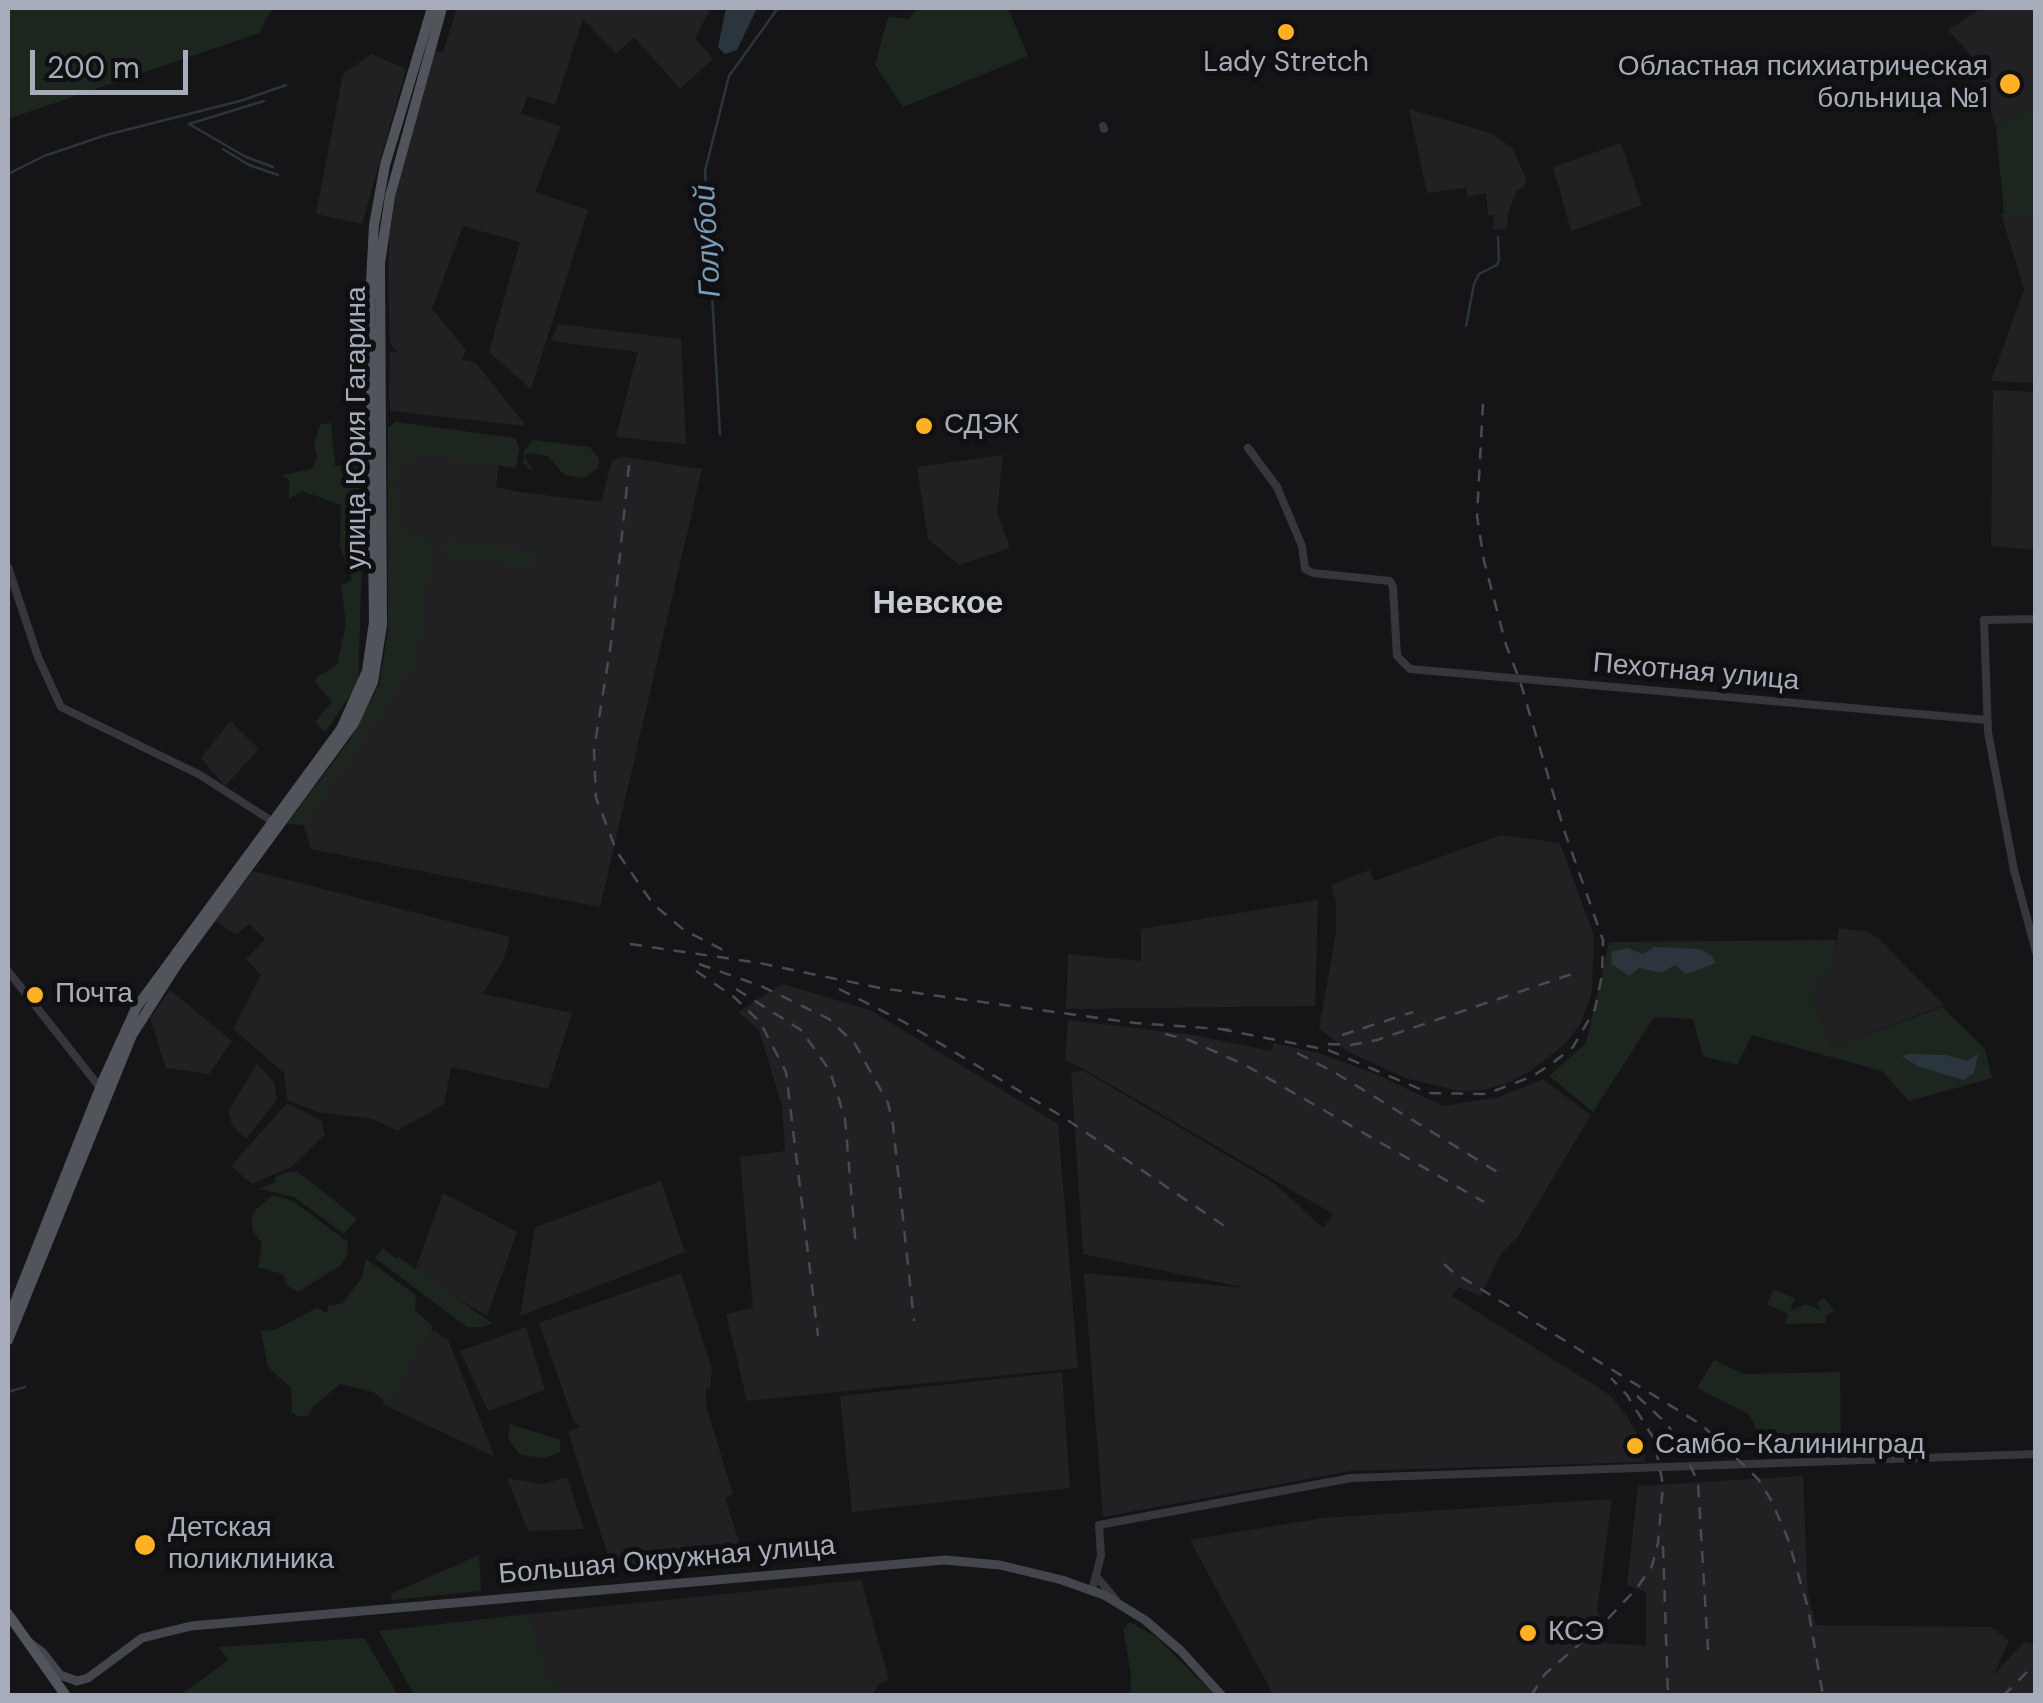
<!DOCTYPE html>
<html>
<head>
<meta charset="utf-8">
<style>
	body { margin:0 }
	#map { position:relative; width:2043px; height:1703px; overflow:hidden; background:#151517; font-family:"DM Sans",sans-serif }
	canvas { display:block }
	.frame { position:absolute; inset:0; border:10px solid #a6acb9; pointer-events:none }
	.scale { position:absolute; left:30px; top:50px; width:158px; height:45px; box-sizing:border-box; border:5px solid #a6acb9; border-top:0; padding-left:12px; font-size:30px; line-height:35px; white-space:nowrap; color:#a6acb9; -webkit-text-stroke:8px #101012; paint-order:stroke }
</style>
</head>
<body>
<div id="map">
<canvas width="2043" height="1703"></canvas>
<div class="frame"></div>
<div class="scale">200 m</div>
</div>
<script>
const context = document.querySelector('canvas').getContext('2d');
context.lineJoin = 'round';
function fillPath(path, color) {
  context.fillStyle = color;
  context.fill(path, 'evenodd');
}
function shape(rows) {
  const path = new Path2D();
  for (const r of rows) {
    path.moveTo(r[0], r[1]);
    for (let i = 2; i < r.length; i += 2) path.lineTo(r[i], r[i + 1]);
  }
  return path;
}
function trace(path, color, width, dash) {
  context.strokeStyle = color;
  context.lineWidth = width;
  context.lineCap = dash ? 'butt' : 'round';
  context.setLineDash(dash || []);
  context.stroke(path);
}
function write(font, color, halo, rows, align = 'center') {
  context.font = font + ' "DM Sans",sans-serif';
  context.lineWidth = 10;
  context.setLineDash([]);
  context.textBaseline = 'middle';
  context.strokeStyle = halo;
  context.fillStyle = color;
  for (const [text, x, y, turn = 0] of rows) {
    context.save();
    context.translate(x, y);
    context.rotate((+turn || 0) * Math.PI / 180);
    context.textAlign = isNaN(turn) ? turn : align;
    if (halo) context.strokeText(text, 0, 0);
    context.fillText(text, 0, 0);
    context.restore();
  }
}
fillPath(shape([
	[457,8,711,8,695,38,713,59,680,89,634,37,616,54,583,19,555,105,527,96,521,114,561,126,535,192,588,210,531,389,489,352,520,242,463,226,432,309,466,350,462,360,475,362,526,426,391,411,389,397,390,352,398,352,390,344,388,283,389,238,396,191,434,50,443,53],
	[1982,8,2035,8,2035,104,1996,128,1978,63,1948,30],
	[371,54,406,69,362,224,316,214,343,74],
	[1409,109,1493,134,1512,148,1527,180,1524,187,1517,190,1508,214,1507,229,1493,230,1494,215,1488,215,1486,193,1468,197,1466,188,1427,193],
	[1621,143,1642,205,1571,231,1553,167],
	[2008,212,2035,222,2035,383,1991,381,2024,289,2001,214],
	[558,324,681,339,686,444,616,437,638,352,551,341],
	[1993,390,2035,392,2035,550,1991,546],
	[394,429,501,443,496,487,519,492,601,502,612,460,624,457,702,469,600,907,311,849,301,818,398,686],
	[1003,455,997,512,1010,548,959,565,928,539,917,467],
	[230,721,259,749,225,786,201,758],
	[1501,835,1560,843,1594,936,1592,992,1581,1023,1565,1044,1529,1072,1508,1083,1481,1090,1459,1091,1405,1078,1347,1051,1319,1028,1336,933,1336,904,1331,885,1369,870,1374,881],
	[253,871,510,937,504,959,483,994,572,1013,548,1089,451,1067,444,1104,397,1131,373,1119,318,1112,287,1100,284,1073,233,1029,261,975,246,959,265,939,249,924,236,935,215,920],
	[1318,900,1315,1006,1066,1009,1068,954,1141,961,1141,929],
	[1839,928,1868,932,1878,938,1944,1005,1832,1048,1811,994,1833,964],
	[782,984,870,1010,1058,1124,1078,1368,747,1401,726,1314,753,1308,740,1157,785,1151,782,1106,759,1030,738,1012],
	[170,990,232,1041,209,1074,166,1068,150,1018],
	[1068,1020,1194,1035,1271,1051,1274,1043,1318,1053,1374,1073,1443,1106,1499,1097,1543,1079,1591,1115,1518,1236,1500,1255,1481,1296,1459,1287,1452,1296,1610,1395,1628,1418,1644,1448,1645,1462,1351,1471,1103,1517,1084,1273,1246,1288,1083,1254,1071,1072,1084,1071,1274,1183,1323,1228,1333,1214,1082,1068,1065,1060],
	[257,1064,274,1082,277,1100,246,1139,232,1125,228,1111],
	[287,1103,321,1120,325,1135,291,1167,252,1184,231,1166],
	[661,1181,685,1252,520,1316,535,1227],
	[443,1193,517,1232,487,1316,414,1273],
	[681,1273,712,1369,710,1389,706,1389,706,1406,733,1494,725,1498,744,1557,612,1568,568,1432,580,1427,574,1422,539,1323],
	[526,1327,545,1390,488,1411,460,1351],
	[435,1331,448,1340,495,1457,382,1404,424,1335],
	[1062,1372,1070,1488,852,1512,840,1396],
	[1803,1476,1808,1595,1816,1625,1991,1627,2009,1641,1993,1676,2024,1642,2035,1644,2035,1695,1273,1694,1190,1540,1323,1518,1612,1499,1597,1611,1604,1623,1604,1643,1646,1646,1646,1592,1627,1585,1638,1486],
	[567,1477,584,1529,528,1531,507,1478,543,1484],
	[861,1580,889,1680,878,1685,873,1696,559,1695,555,1679,548,1680,529,1614]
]), '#212124');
fillPath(shape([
	[8,8,272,8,259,33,8,119],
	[918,8,1008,8,1028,56,903,107,875,65,888,17,909,19],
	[2035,104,2035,222,2004,212,1996,128],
	[395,422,515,438,519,448,516,468,424,455,413,457,400,468,395,485,398,520,408,532,427,540,432,550,417,660,305,825,287,824,349,741,379,685,388,631,388,428],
	[331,423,335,466,365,463,358,684,325,732,315,722,332,702,315,682,317,677,337,665,346,623,341,585,352,580,340,547,341,505,302,491,289,499,289,481,282,475,312,469,317,458,314,443,320,425],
	[533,440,590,447,599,459,598,468,584,478,564,475,548,456,528,453,524,457,533,470,530,470,523,463,524,451],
	[449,540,537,552,535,567,447,556,442,547],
	[1836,940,1833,964,1811,994,1832,1048,1942,1007,1985,1049,1992,1078,1909,1101,1882,1071,1752,1035,1737,1065,1703,1056,1693,1019,1654,1017,1593,1112,1549,1076,1586,1043,1609,942],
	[297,1171,357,1219,344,1234,294,1197,259,1189,276,1182,275,1177,284,1173],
	[273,1195,293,1201,348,1242,347,1256,341,1265,298,1292,286,1285,283,1274,258,1267,262,1244,252,1229,252,1218,254,1211],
	[383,1248,396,1259,398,1257,492,1323,483,1327,467,1327,375,1258],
	[366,1259,416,1295,415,1310,433,1327,431,1332,419,1344,392,1400,387,1403,373,1392,340,1384,313,1407,308,1416,298,1416,292,1412,291,1388,268,1367,261,1331,274,1330,317,1308,327,1313,328,1306,342,1304,361,1279],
	[1774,1289,1795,1299,1790,1311,1805,1304,1821,1310,1817,1303,1825,1298,1834,1311,1825,1316,1827,1323,1785,1324,1788,1314,1767,1304],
	[1714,1360,1743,1374,1840,1372,1841,1443,1758,1432,1749,1414,1697,1388],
	[510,1424,560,1440,560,1452,544,1458,520,1455,508,1438],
	[479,1555,481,1591,392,1600,391,1594],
	[529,1614,548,1679,555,1679,559,1695,414,1695,379,1631],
	[1130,1622,1156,1637,1215,1695,1131,1695,1131,1674,1123,1629],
	[364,1638,398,1695,180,1695,229,1660,218,1647]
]), '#1d261e');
fillPath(shape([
	[726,8,757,8,737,50,725,54,718,47],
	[1654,947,1701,949,1712,956,1716,963,1686,974,1675,965,1662,973,1639,968,1629,976,1612,964,1611,952,1627,948,1643,954],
	[1910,1054,1946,1055,1967,1061,1978,1054,1974,1073,1964,1080,1919,1067,1902,1056]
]), '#2a353d');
trace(shape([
	[189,124,246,157,273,167],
	[189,124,264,101],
	[223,149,249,165,278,175],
	[8,174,44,156,106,135,240,101,286,85],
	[1466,326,1474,284,1479,274,1497,265,1499,260,1498,237],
	[720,434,705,171,729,76,778,8],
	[8,1392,25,1387]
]), '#2a353d', 2.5);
trace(shape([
	[1103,126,1104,129],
	[1248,448,1277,487,1302,546,1305,569,1313,573,1390,581,1393,587,1397,656,1410,669,1987,720],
	[8,567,38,657,61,707,200,775,275,823],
	[2036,619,1984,620,1988,732,2014,870,2036,952],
	[8,971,102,1090],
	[1097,1577,1116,1600],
	[1092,1590,1101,1556,1099,1525,1351,1478,2036,1454]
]), '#36373d', 8);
trace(shape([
	[30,1643,42,1652,60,1675,77,1681,88,1678,142,1638,191,1626,945,1560,1000,1565,1062,1580,1104,1595,1145,1620,1181,1651,1222,1696]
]), '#44464d', 9);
trace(shape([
	[8,1320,104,1078,136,1008,341,729,367,671,374,622,370,302,374,225,385,165,432,8],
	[8,1340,132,1035,178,963,354,723,373,682,382,625,380,263,390,196,442,8],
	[8,1614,66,1696]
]), '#52545c', 10);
trace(shape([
	[629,465,611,643,594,750,596,798,617,852,653,904,684,930,727,952],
	[630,944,759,963,880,988,1135,1023,1234,1030],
	[699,964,761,986,829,1019,855,1044,888,1103,893,1125,914,1321],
	[696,971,734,997,760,1022,786,1072,818,1336],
	[736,989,801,1030,830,1071,845,1119,856,1248],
	[839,989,904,1022,1063,1117,1226,1227],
	[1220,1029,1328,1050,1429,1093,1486,1094,1533,1076,1554,1062,1573,1047,1595,1009,1602,975,1603,940,1564,830,1520,681,1506,645,1484,561,1477,516,1483,404],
	[1165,1034,1189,1040,1245,1065,1484,1202],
	[1342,1035,1413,1012],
	[1328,1044,1351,1045,1377,1040,1575,973],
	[1297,1053,1334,1072,1504,1176],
	[1444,1264,1453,1272,1702,1425,1758,1479,1771,1500,1788,1539,1808,1608,1823,1696],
	[1637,1396,1667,1424,1683,1449,1698,1483,1708,1650],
	[1663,1546,1668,1696],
	[1531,1696,1545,1674,1604,1623,1637,1588,1652,1566,1658,1543,1663,1485,1654,1439,1627,1395,1611,1378],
	[2003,1696,2036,1663]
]), '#494b52', 2.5, [12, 10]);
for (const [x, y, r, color] of [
	[1286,32,10,"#ffb126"],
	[2010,84,12,"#ffb126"],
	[924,426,10,"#ffb126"],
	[35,995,10,"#ffb126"],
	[1635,1446,10,"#ffb126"],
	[145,1545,12,"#ffb126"],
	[1528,1633,10,"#ffb126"]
]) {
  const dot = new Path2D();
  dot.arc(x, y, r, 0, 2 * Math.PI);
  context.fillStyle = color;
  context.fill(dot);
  trace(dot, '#101012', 4);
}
write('28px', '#a6acb9', '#101012', [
	["Lady Stretch",1286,64,"center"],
	["Областная психиатрическая",1988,68,"right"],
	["больница №1",1988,100,"right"],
	["СДЭК",944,426],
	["Почта",55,995],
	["Самбо-Калининград",1655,1446],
	["Детская",168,1529],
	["поликлиника",168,1561],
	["КСЭ",1548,1633]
], 'left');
write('28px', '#a6acb9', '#101012', [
	["улица Юрия Гагарина",358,428,-90],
	["Пехотная улица",1696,673,5],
	["Большая Окружная улица",667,1561,-5]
]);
write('italic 30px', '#7a9cb7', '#101012', [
	["Голубой",709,241,-93]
]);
write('bold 32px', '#c7cbd4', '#101012', [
	["Невское",938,605]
]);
</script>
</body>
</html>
